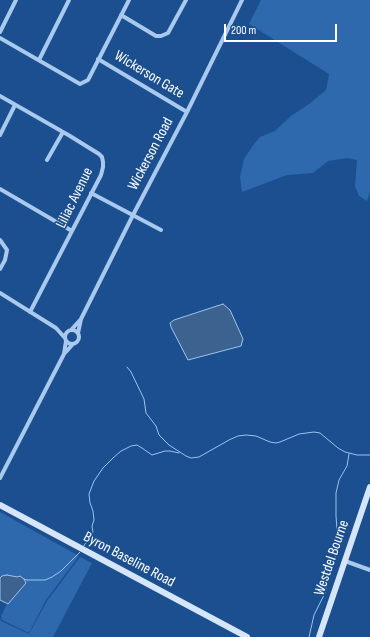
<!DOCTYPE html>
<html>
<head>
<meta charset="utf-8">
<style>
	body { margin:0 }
	#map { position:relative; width:370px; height:637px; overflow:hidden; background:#1b4f8f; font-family:"Sofia Sans Condensed",sans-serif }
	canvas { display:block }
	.scale { position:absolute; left:224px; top:24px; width:113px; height:18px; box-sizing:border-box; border:2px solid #fff; border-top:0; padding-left:5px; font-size:12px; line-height:14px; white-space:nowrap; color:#fff; -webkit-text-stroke:3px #1b4f8f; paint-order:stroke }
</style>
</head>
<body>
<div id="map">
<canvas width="370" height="637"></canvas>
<div class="scale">200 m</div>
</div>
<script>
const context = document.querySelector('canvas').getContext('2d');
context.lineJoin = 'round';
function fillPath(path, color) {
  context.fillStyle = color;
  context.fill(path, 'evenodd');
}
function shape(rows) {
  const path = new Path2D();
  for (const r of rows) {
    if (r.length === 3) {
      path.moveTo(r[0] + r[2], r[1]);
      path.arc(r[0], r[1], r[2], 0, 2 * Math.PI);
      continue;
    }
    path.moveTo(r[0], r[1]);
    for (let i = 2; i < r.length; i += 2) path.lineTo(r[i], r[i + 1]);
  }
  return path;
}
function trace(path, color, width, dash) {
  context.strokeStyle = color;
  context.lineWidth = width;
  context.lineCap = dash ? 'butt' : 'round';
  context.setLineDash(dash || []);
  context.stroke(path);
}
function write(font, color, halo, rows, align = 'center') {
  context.font = font + ' "Sofia Sans Condensed",sans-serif';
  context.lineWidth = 3.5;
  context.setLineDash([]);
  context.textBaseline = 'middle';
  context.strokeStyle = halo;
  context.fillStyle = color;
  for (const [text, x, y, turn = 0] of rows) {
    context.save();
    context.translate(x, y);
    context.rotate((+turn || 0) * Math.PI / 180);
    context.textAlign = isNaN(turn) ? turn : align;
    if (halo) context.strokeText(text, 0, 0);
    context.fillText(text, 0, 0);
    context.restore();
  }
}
fillPath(shape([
	[261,0,370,0,370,192,367,201,359,196,355,186,357,160,348,158,328,161,313,173,287,175,242,192,240,177,244,159,254,144,260,137,275,131,291,116,309,104,326,90,328,80,329,74,249,24],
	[0,512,79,556,46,600,29,633,2,620,1,616,6,606,9,603,0,592],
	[80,557,92,563,53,637,0,637,0,617,1,621,29,634,47,601]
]), '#2e69ad');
const water = shape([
	[223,304,230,310,243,339,241,346,188,360,171,327,170,323,174,320,223,304],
	[7,575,17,577,20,576,24,579,26,583,8,604,0,600,0,578,2,576,7,575]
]);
fillPath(water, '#3c6290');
trace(water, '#9cc4f0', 1);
trace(shape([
	[127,367,131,372,144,399,146,413,156,426,159,435,169,445,186,456,191,458,199,457,229,440,238,436,246,435,256,436,270,442,276,443,280,442,299,434,314,432,320,433,338,448,345,452,357,455,370,455],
	[83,547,93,532,92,526,94,520,93,511,90,503,89,494,94,481,103,468,113,458,121,451,131,446,137,445,142,448,152,455,165,451,170,451,179,453],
	[24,579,27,580,45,580,52,577,61,571,80,552],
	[309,637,314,615,325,593,328,580,329,570,333,565,336,554,338,543,336,516,336,493,339,480,347,466,349,454]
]), '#9cc4f0', 1);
trace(shape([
	[121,15,156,36,161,36,168,33,186,0],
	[0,32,16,0],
	[0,38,80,84,88,80,129,0],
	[98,59,187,112],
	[39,60,69,0],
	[0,96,70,136,99,154,102,157,103,162,103,167,101,175,30,312],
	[0,135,15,105],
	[47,160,63,132],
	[0,189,72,231],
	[91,193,161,230],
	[0,240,7,250,5,260,0,269],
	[0,293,56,328,65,338],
	[72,329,81,319],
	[72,337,7],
	[78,333,81,319,133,215,187,112,242,0],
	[64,354,66,341],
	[0,478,64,354,73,344],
	[345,561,370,570]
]), '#a9c9ee', 4);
trace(shape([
	[0,505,247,637],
	[319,637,370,487]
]), '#d6e6fa', 6);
write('15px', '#fff', '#1b4f8f', [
	["Wickerson Gate",149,75,31],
	["Wickerson Road",151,154,-62],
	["Liliac Avenue",75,198,-64],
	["Westdel Bourne",332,558,-71],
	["Byron Baseline Road",129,560,28]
]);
</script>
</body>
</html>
